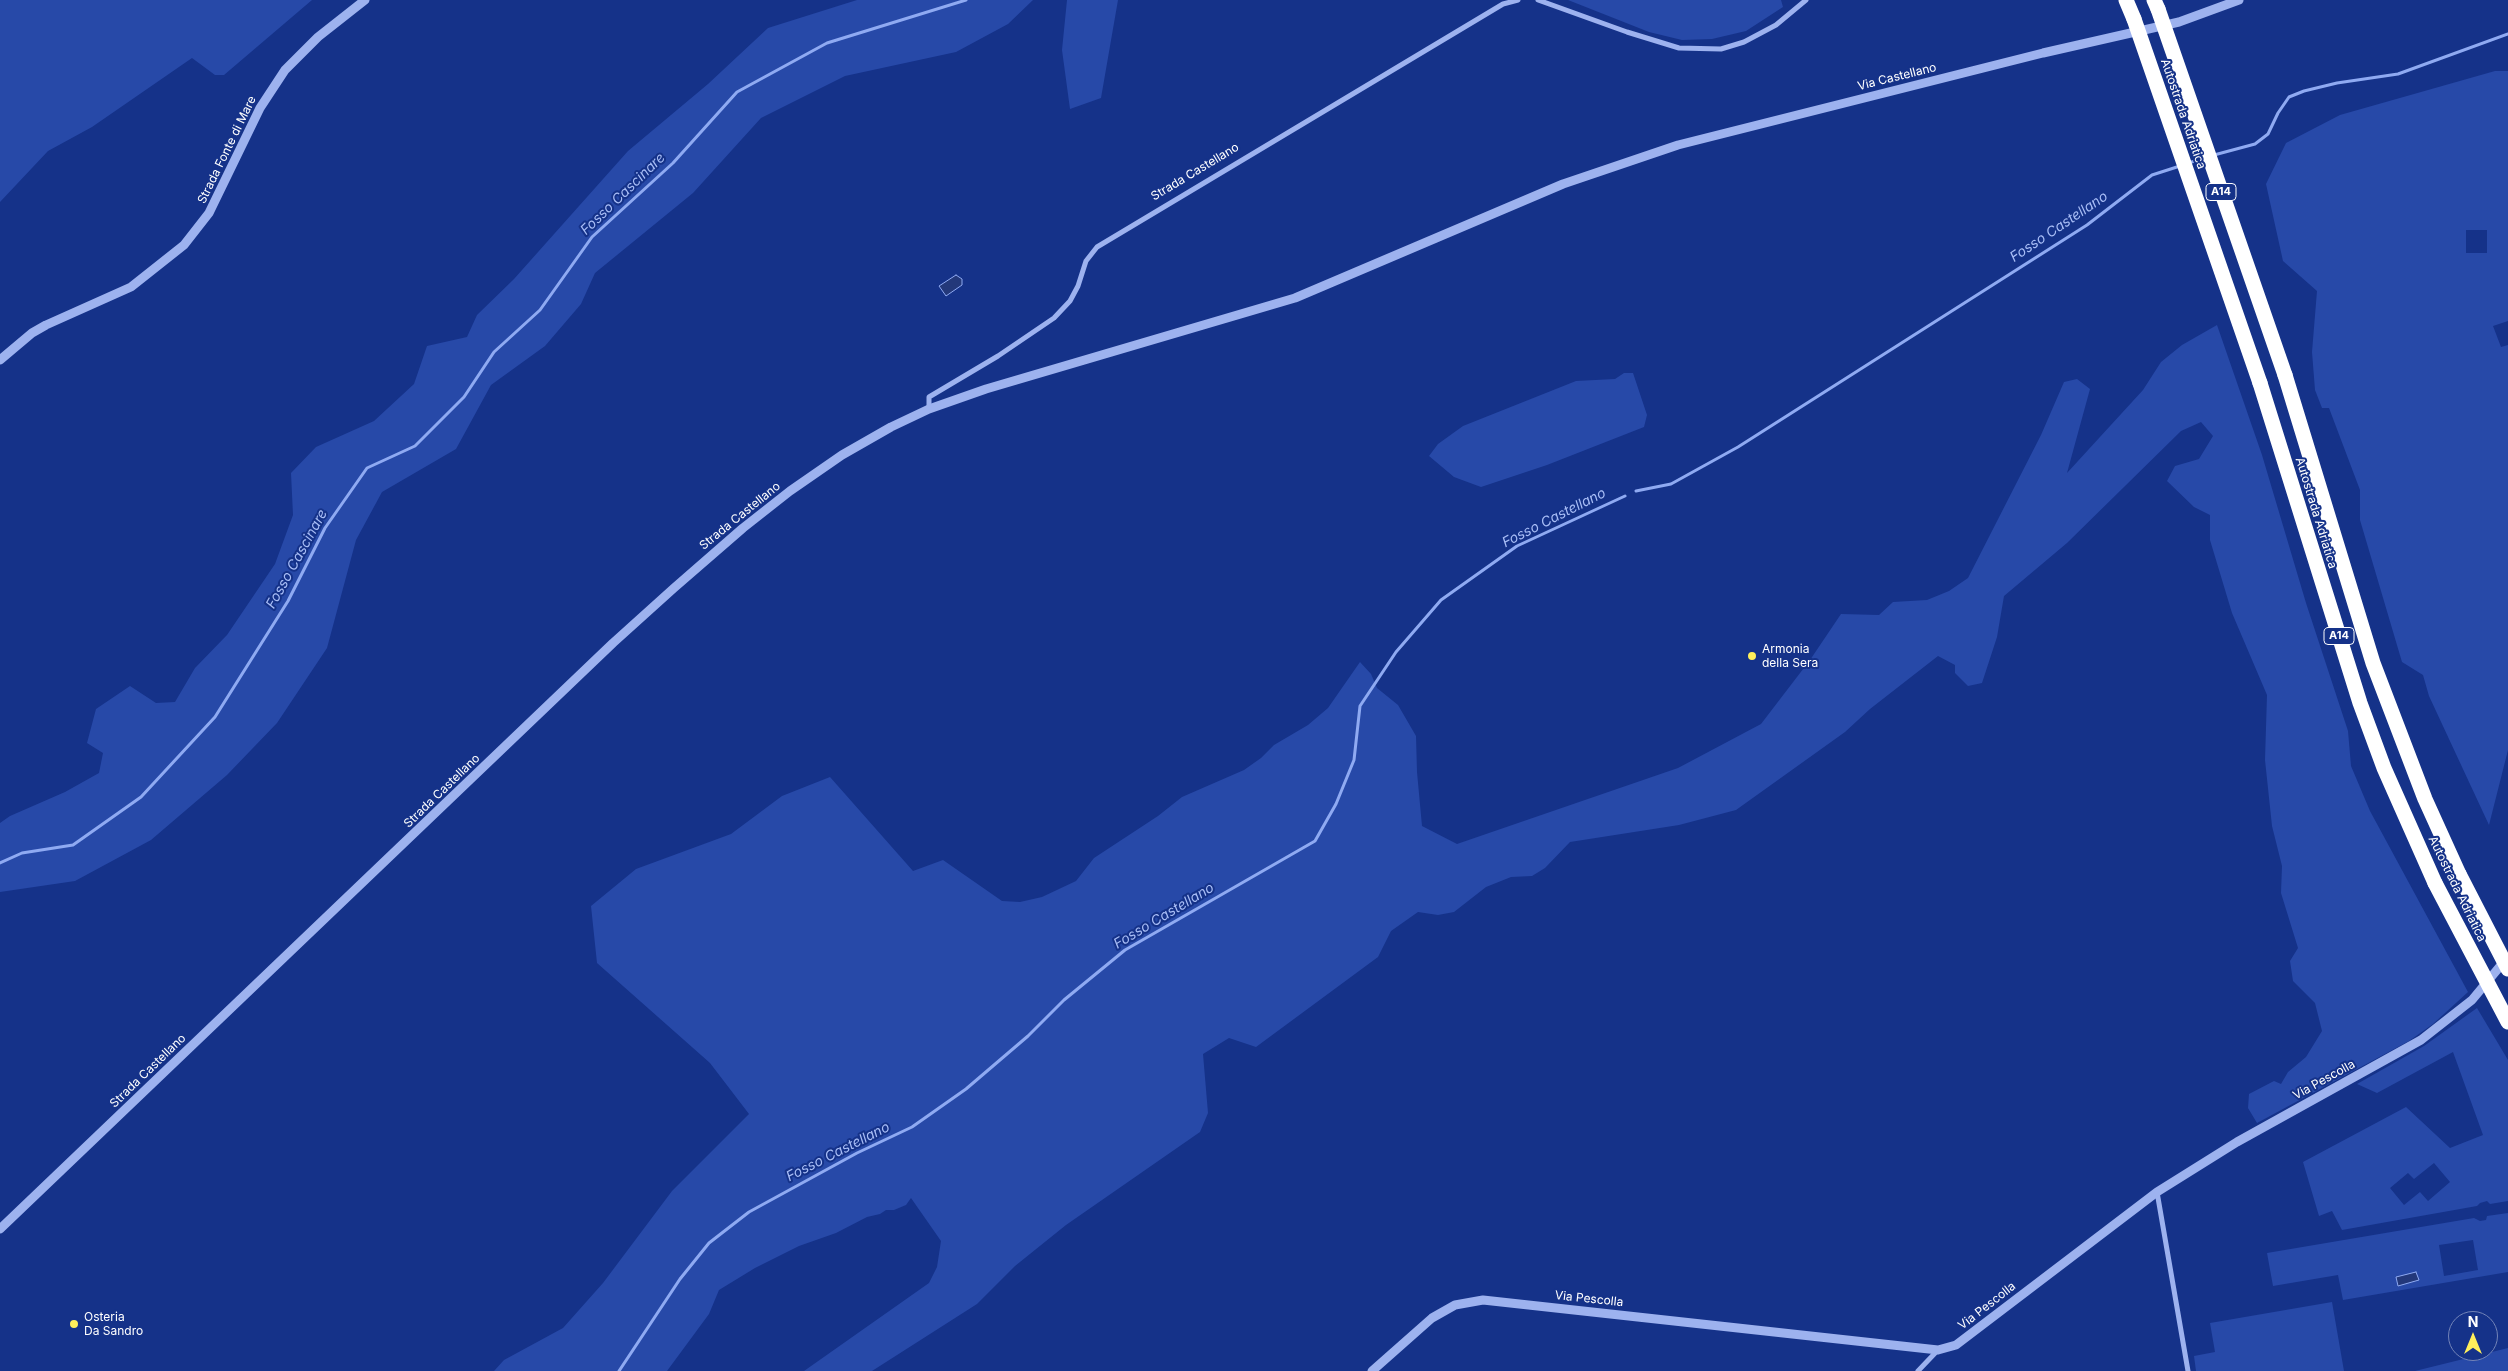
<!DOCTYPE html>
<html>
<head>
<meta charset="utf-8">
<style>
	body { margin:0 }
	#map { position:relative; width:2508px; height:1371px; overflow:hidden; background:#153289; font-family:Inter,sans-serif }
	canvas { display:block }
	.north { position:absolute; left:2448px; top:1311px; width:50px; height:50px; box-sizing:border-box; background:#153289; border:1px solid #7384b8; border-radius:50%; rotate:0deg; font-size:14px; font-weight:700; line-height:20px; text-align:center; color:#fff }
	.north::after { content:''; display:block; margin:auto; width:18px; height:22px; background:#ffef5b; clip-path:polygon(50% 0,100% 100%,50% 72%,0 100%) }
</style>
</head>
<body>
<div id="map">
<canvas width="2508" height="1371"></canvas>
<div class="north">N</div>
</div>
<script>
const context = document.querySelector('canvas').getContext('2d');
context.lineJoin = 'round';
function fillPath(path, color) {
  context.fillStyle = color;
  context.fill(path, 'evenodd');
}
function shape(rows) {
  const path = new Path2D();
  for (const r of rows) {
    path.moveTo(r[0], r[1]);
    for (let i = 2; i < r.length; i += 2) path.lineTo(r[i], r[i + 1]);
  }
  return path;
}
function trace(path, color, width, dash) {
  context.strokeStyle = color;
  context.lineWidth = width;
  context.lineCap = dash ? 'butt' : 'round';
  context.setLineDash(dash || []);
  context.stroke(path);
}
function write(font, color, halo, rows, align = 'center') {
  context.font = font + ' Inter,sans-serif';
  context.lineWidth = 4;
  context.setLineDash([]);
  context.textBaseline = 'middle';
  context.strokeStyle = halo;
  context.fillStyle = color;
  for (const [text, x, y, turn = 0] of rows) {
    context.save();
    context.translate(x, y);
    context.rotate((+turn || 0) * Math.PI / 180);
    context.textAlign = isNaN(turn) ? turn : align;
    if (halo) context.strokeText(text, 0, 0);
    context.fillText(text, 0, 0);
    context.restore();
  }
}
fillPath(shape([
	[0,0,312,0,224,75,215,75,192,58,92,127,48,151,0,202],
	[857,0,1033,0,1008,24,956,52,845,76,761,118,693,193,595,273,581,304,545,346,491,385,456,449,382,492,356,540,327,648,277,723,227,775,151,840,75,881,0,892,0,823,10,816,65,792,99,773,103,753,87,743,96,709,130,686,156,703,175,702,195,668,227,635,275,564,293,515,291,473,316,447,374,421,414,384,427,346,467,337,477,315,514,279,628,151,708,84,768,28],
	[1067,0,1118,0,1101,98,1070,109,1062,50],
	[1568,0,1781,0,1783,7,1746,31,1712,39,1682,40,1649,32],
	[2495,71,2508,71,2508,321,2493,326,2501,347,2508,345,2508,750,2489,825,2429,696,2423,675,2402,662,2360,520,2360,490,2329,408,2322,408,2315,390,2312,352,2317,291,2283,261,2266,184,2286,143,2340,115],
	[2466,230,2487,230,2487,253,2466,253],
	[2217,325,2262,455,2306,603,2348,731,2351,766,2370,811,2468,992,2433,1024,2409,1041,2257,1123,2248,1108,2249,1094,2274,1081,2281,1084,2288,1072,2306,1057,2322,1031,2315,1003,2293,981,2290,961,2298,948,2281,893,2282,866,2272,826,2265,760,2267,695,2232,613,2210,540,2210,515,2194,507,2167,481,2175,466,2199,459,2213,436,2201,422,2181,431,2067,543,2004,596,1997,637,1982,683,1968,686,1955,673,1955,665,1938,656,1870,709,1845,732,1736,810,1679,825,1570,842,1545,868,1532,876,1511,877,1486,887,1454,912,1438,915,1418,912,1391,931,1378,957,1256,1047,1229,1038,1203,1054,1208,1113,1200,1132,1066,1225,1015,1266,977,1304,872,1371,804,1371,929,1283,937,1267,941,1241,911,1198,906,1205,894,1210,886,1210,880,1214,867,1217,836,1233,799,1246,755,1268,719,1290,709,1314,667,1371,494,1371,504,1360,563,1328,603,1283,672,1191,749,1114,710,1063,597,963,591,906,636,869,731,834,782,796,830,777,913,871,943,860,1002,901,1020,902,1042,897,1076,881,1094,858,1158,816,1182,797,1244,770,1261,758,1274,745,1308,725,1328,708,1360,662,1371,674,1377,688,1398,705,1416,736,1417,772,1422,826,1457,844,1678,768,1761,724,1810,660,1841,614,1879,615,1893,602,1927,600,1949,591,1968,578,2041,435,2064,382,2077,379,2090,389,2067,473,2143,390,2161,362,2182,345],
	[1624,373,1633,373,1647,415,1644,427,1547,465,1481,487,1454,477,1429,456,1438,444,1463,426,1576,381,1615,379],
	[2477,1008,2508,1060,2508,1201,2490,1204,2487,1201,2480,1203,2477,1206,2342,1230,2332,1211,2319,1216,2303,1162,2406,1107,2450,1148,2483,1135,2453,1052,2377,1093,2357,1084,2424,1046],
	[2434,1163,2450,1182,2428,1201,2420,1192,2404,1205,2390,1188,2408,1173,2414,1179],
	[2508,1213,2508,1272,2343,1300,2338,1275,2273,1286,2267,1253,2474,1218,2480,1221,2486,1220,2487,1216],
	[2473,1240,2478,1270,2444,1276,2439,1245],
	[2332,1302,2344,1371,2196,1371,2194,1356,2215,1352,2210,1323],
	[2508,1348,2508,1371,2415,1371]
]), '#2749a8');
const water = shape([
	[956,275,962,279,962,285,946,296,939,286,956,275],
	[2416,1272,2419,1280,2398,1286,2396,1277,2416,1272]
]);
fillPath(water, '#23387a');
trace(water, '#8faaf2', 1);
trace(shape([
	[2214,155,2255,144,2268,134,2278,113,2289,97,2304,91,2337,83,2398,74,2508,34],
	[2188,163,2206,158],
	[1636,491,1671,484,1738,447,2087,225,2152,175,2180,166],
	[0,863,22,853,73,845,141,797,215,717,288,601,325,528,367,468,415,446,464,397,494,352,540,310,592,237,673,163,737,92,827,43,966,0],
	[619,1371,680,1279,709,1243,749,1212,857,1153,912,1127,966,1089,1028,1036,1064,1000,1125,950,1315,841,1336,804,1354,760,1360,706,1396,652,1441,600,1517,546,1625,496]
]), '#8faaf2', 3);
trace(shape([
	[1538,0,1627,32,1679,48,1721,49,1744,42,1776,25,1806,0],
	[929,409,929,397,998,356,1054,318,1070,301,1078,286,1086,261,1097,247,1503,4,1518,0],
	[2157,1192,2188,1371],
	[1918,1371,1938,1350]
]), '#9db2ef', 5);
trace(shape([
	[0,360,32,333,46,325,131,287,184,245,209,213,260,108,285,70,318,37,365,0],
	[0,1229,613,643,674,588,743,528,790,491,842,455,891,427,929,409,986,389,1295,298,1563,184,1678,145,2043,53,2179,22,2239,0],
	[1372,1371,1432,1318,1455,1305,1483,1300,1938,1350,1956,1345,2157,1192,2237,1142,2421,1040,2472,1000,2506,959]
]), '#9db2ef', 9);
trace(shape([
	[2126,0,2134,19],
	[2154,0,2158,9],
	[2285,375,2373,663,2425,799,2459,874],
	[2260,383,2360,703,2384,768,2435,883]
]), '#fff', 15);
trace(shape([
	[2158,9,2285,375],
	[2134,19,2260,383],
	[2459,874,2508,969],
	[2435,883,2508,1022]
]), '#fff', 15);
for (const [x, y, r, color] of [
	[1752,656,5,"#ffef5b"],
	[74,1324,5,"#ffef5b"]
]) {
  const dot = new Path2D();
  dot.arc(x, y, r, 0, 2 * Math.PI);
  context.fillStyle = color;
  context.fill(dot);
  trace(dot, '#153289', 2);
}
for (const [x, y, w] of [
	[2221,192,30],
	[2339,636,30]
]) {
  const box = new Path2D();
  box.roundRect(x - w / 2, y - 8.5, w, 17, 4);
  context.fillStyle = '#153289';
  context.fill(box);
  trace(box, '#fff', 1);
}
write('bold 11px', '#fff', null, [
	["A14",2221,192],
	["A14",2339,636]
]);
write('12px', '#fff', '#153289', [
	["Via Castellano",1897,77,-14],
	["Autostrada Adriatica",2183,114,71],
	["Strada Fonte di Mare",227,150,-64],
	["Strada Castellano",1195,172,-31],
	["Autostrada Adriatica",2316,513,73],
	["Strada Castellano",740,516,-39],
	["Strada Castellano",442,791,-44],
	["Autostrada Adriatica",2457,889,64],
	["Strada Castellano",148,1071,-44],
	["Via Pescolla",2324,1080,-29],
	["Via Pescolla",1589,1299,6],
	["Via Pescolla",1987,1306,-38]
]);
write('12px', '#fff', '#153289', [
	["Armonia",1762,649],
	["della Sera",1762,663],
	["Osteria",84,1317],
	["Da Sandro",84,1331]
], 'left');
write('italic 14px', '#a8bdf6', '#153289', [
	["Fosso Cascinare",623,194,-44],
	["Fosso Castellano",2059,227,-34],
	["Fosso Castellano",1554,518,-27],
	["Fosso Cascinare",297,559,-61],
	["Fosso Castellano",1164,916,-31],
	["Fosso Castellano",838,1152,-27]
]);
</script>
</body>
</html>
